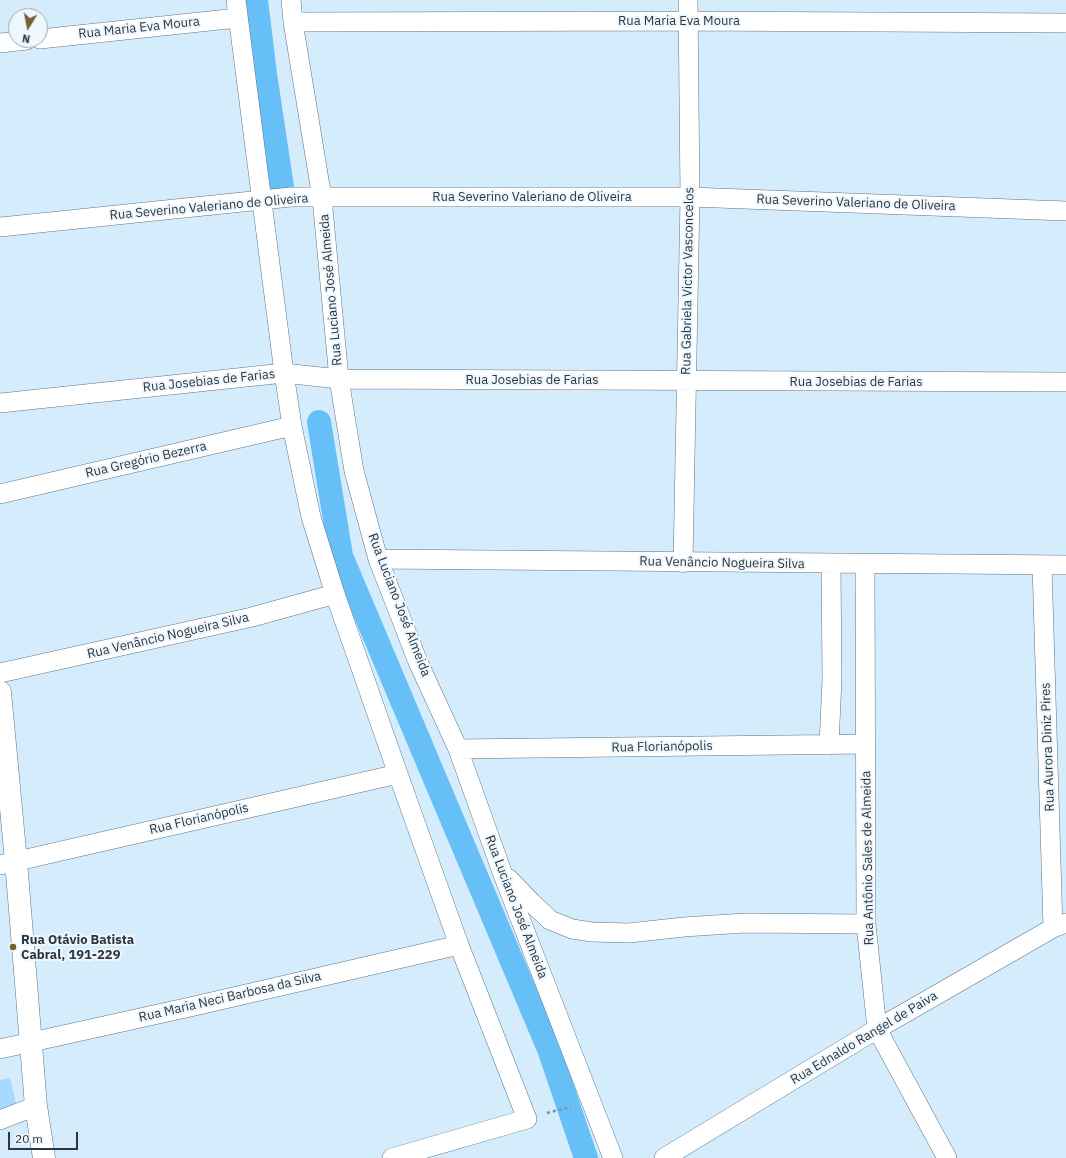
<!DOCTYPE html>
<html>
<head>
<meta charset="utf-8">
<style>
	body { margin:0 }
	#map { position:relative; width:1066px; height:1158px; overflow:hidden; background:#d5ecfc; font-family:"IBM Plex Sans",sans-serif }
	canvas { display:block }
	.north { position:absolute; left:8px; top:8px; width:40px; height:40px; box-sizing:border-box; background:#eef7fe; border:1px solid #a1aab1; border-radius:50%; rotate:190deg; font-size:11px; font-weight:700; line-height:16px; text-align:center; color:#2e373d }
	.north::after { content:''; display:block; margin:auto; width:14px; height:18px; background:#756230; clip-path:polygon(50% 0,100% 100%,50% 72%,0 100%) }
	.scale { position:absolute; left:8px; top:1132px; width:70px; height:18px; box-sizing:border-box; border:2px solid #2e373d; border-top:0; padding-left:5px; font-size:12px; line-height:14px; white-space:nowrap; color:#2e373d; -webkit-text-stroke:3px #eef7fe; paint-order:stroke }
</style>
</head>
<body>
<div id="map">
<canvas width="1066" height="1158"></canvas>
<div class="north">N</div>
<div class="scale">20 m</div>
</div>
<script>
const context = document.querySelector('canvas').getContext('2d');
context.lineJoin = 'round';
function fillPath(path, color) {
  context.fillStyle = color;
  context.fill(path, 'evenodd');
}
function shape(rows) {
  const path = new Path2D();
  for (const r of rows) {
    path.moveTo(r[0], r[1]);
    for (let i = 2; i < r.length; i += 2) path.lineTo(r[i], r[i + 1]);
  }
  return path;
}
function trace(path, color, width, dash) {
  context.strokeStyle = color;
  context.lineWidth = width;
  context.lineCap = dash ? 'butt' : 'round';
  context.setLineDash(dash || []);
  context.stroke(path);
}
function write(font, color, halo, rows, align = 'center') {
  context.font = font + ' "IBM Plex Sans",sans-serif';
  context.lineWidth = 4;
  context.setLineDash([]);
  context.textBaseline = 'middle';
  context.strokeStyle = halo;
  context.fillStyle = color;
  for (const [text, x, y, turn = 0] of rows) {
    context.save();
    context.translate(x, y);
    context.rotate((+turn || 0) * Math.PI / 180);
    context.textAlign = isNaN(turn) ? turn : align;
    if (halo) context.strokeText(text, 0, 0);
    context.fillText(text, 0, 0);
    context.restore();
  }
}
fillPath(shape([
	[10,1078,17,1108,0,1114,0,1080]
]), '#a5dafe');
trace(shape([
	[256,0,265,74,283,194],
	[319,422,341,556,549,1049,586,1158]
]), '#66bff7', 24);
const minor = shape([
	[236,0,284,373,292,426,311,517,335,594,398,774,459,945,527,1119,392,1158],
	[291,0,293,22,322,198,339,379,354,471,378,559,418,662,458,749,502,872,613,1158],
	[293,22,687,21,1066,23],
	[40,39,238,18],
	[0,43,27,40],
	[0,227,291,197,690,197,1066,211],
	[0,403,284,373,339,379,1066,382],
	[0,494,292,426],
	[378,559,1066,565],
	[683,563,690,197,688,0],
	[865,563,866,924,877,1029,947,1158],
	[1042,565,1053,928],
	[0,673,252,617,335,594],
	[829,745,832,679,831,564],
	[458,749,866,744],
	[0,865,398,774],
	[509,879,532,903,550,920,572,929,592,932,629,933,684,927,745,923,866,924],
	[0,1049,190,1007,459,945],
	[0,1120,36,1106],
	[664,1158,877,1029,1053,928,1066,923]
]);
const tertiary = shape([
	[0,692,16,861,36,1106,44,1158]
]);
trace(minor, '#5f7482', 20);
trace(tertiary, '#5f7482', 23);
trace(shape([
	[547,1113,571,1107]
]), '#81919c', 2.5, [3, 3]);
trace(minor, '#fff', 19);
trace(tertiary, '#fff', 22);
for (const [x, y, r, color] of [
	[13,947,4,"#756230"]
]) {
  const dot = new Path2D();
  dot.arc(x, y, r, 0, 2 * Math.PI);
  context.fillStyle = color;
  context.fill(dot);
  trace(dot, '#eef7fe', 1.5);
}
write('13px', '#2e373d', '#eef7fe', [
	["Rua Maria Eva Moura",679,21],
	["Rua Maria Eva Moura",139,28,-6],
	["Rua Severino Valeriano de Oliveira",532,197],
	["Rua Severino Valeriano de Oliveira",856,203,2],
	["Rua Severino Valeriano de Oliveira",209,207,-5],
	["Rua Gabriela Victor Vasconcelos",688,281,-89],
	["Rua Luciano José Almeida",331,290,-95],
	["Rua Josebias de Farias",532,380],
	["Rua Josebias de Farias",209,381,-6],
	["Rua Josebias de Farias",856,382],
	["Rua Gregório Bezerra",146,460,-13],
	["Rua Venâncio Nogueira Silva",722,563,1],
	["Rua Luciano José Almeida",399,605,69],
	["Rua Venâncio Nogueira Silva",168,636,-13],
	["Rua Florianópolis",662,747,-1],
	["Rua Aurora Diniz Pires",1048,747,-92],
	["Rua Florianópolis",199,819,-13],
	["Rua Antônio Sales de Almeida",868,858,-91],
	["Rua Luciano José Almeida",516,907,69],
	["Rua Maria Neci Barbosa da Silva",230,997,-13],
	["Rua Ednaldo Rangel de Paiva",864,1038,-31]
]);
write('bold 13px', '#2e373d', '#eef7fe', [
	["Rua Otávio Batista",21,940],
	["Cabral, 191-229",21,955]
], 'left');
</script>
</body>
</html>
